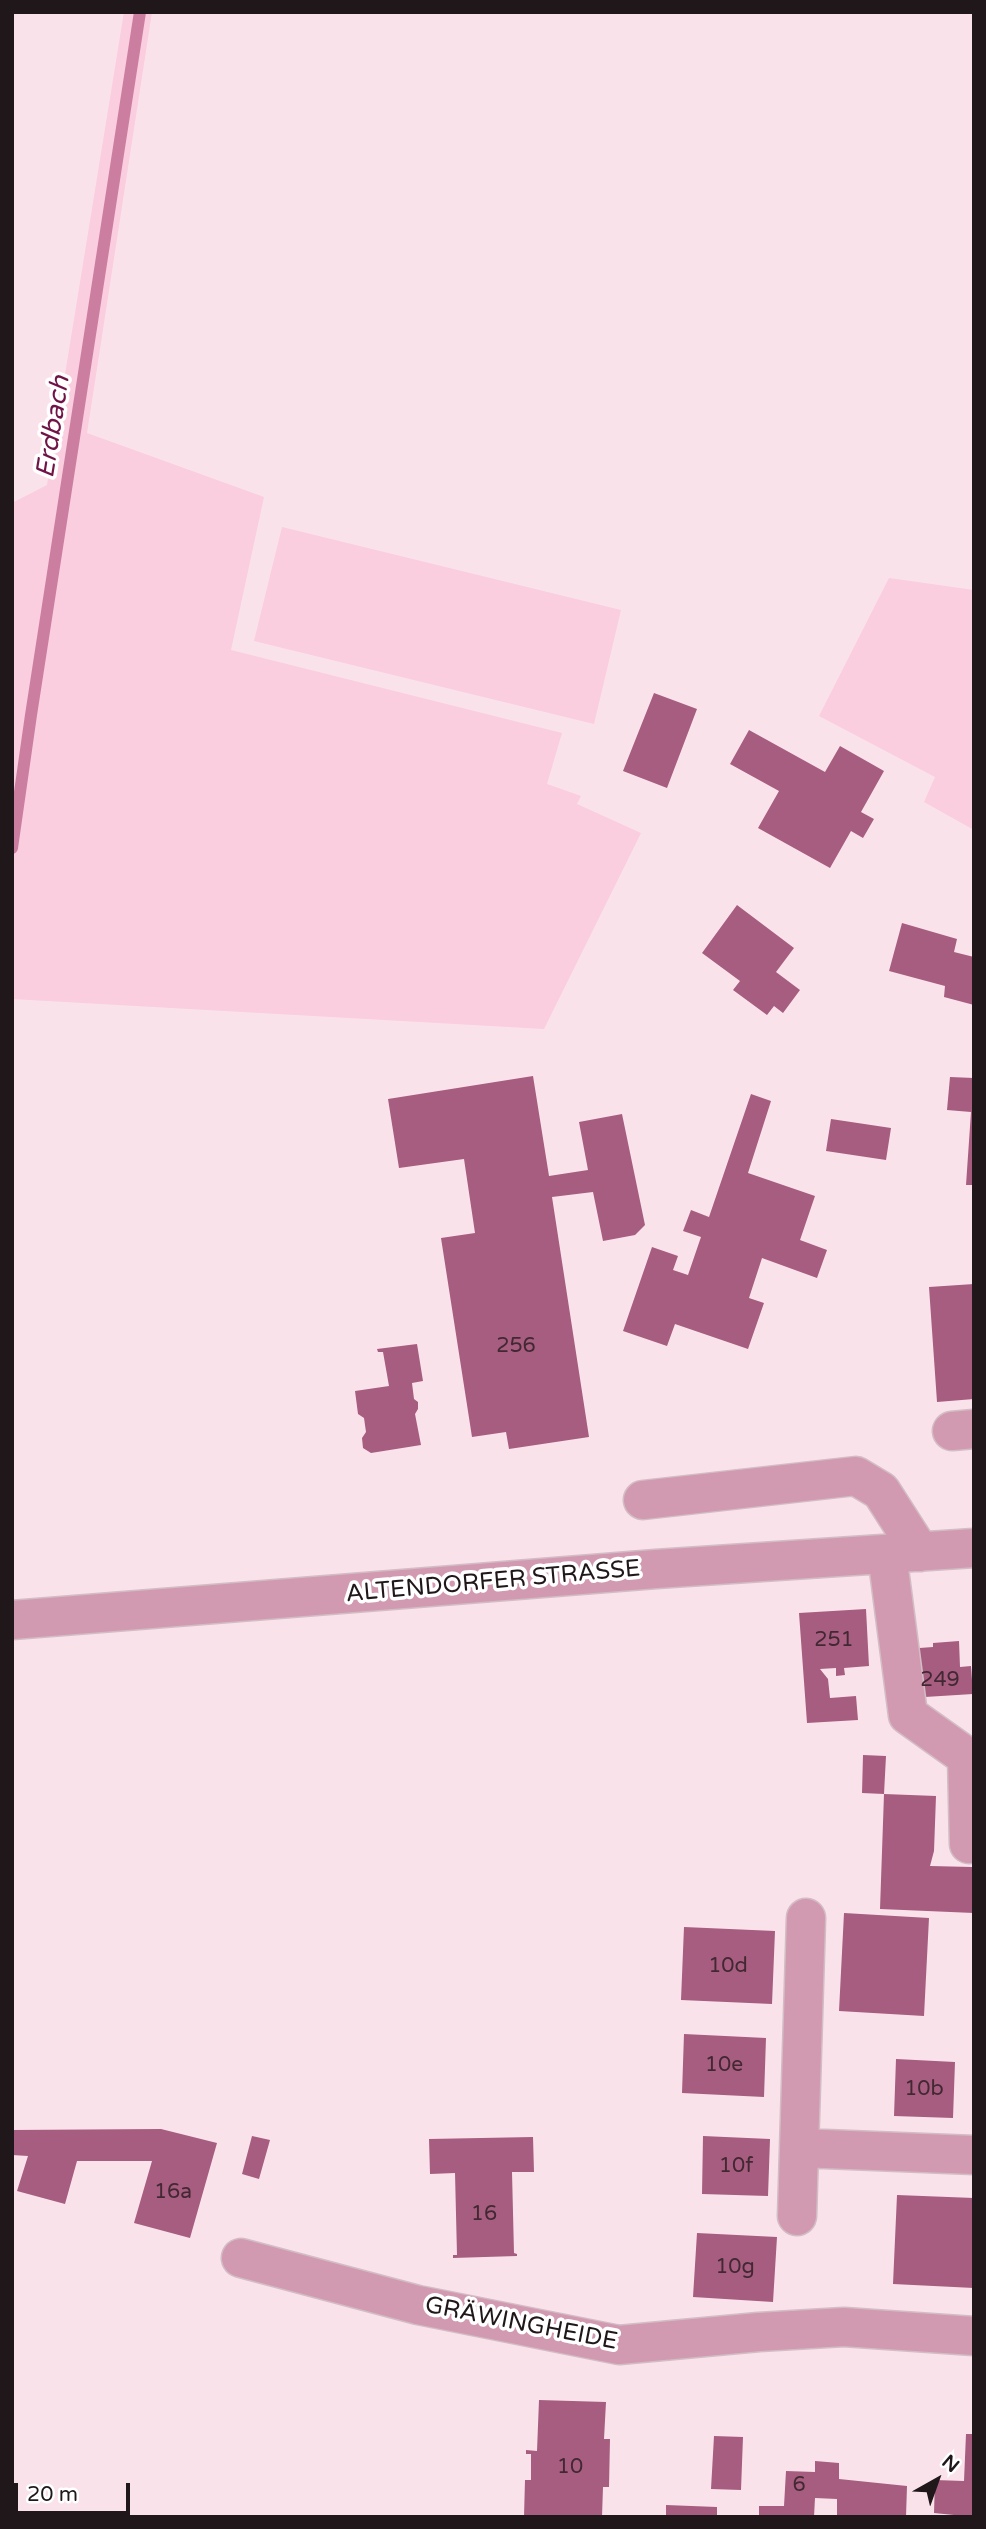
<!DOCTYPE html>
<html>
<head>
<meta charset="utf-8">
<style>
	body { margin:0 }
	#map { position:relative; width:986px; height:2529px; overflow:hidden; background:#fae2eb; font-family:"Varela Round",sans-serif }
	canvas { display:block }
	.frame { position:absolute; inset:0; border:14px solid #1f171a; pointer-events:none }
	.north { position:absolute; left:902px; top:2445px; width:70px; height:70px; -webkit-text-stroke:5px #fff; paint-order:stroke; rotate:40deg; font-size:19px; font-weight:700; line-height:28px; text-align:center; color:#1f171a }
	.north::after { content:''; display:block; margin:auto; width:24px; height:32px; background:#1f171a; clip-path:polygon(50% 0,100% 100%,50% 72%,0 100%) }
	.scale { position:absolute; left:14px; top:2483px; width:116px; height:32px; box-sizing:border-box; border:4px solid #1f171a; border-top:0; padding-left:9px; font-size:21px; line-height:24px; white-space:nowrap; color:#1f171a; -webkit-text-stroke:5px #fff; paint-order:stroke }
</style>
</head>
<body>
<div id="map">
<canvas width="986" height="2529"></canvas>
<div class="frame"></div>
<div class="north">N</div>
<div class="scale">20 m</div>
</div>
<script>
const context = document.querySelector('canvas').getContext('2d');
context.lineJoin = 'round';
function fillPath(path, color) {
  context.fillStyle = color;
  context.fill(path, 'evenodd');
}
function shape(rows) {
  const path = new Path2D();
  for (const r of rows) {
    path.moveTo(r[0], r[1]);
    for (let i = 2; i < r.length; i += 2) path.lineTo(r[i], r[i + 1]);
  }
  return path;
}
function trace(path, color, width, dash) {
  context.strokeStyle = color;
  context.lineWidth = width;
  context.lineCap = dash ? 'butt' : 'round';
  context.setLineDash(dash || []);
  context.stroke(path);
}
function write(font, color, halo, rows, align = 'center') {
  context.font = font + ' "Varela Round",sans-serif';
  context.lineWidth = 7;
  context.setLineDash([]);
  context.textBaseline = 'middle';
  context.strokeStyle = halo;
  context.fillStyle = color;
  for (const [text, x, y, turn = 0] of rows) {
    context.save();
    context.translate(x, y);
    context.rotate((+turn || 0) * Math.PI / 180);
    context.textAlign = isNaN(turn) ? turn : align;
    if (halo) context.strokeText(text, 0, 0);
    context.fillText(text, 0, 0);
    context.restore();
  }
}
fillPath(shape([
	[124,12,152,12,87,433,264,497,231,650,562,733,547,784,581,796,577,804,641,833,544,1029,12,999,12,503,47,485],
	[282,527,621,610,594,724,254,641],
	[889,578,974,590,974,830,924,802,935,777,819,716]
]), '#facddf');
trace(shape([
	[12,848,31,715,140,12]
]), '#cb7ea0', 12);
fillPath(shape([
	[654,693,697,709,667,788,623,771],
	[749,730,825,772,840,746,884,771,861,812,874,819,863,838,851,831,830,868,758,828,779,791,730,764],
	[737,905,794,948,776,972,800,990,783,1013,774,1006,767,1015,733,990,740,981,702,953],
	[902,923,957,939,954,952,974,957,974,1005,944,997,945,986,889,971],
	[533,1076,549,1176,588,1170,579,1122,622,1114,645,1225,635,1235,603,1241,593,1192,552,1197,589,1437,509,1449,506,1432,472,1437,441,1238,475,1233,464,1159,399,1168,388,1099],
	[950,1077,974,1078,974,1185,966,1185,971,1112,947,1110],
	[751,1094,771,1101,748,1173,815,1196,800,1240,827,1250,817,1278,762,1258,749,1298,764,1303,748,1349,675,1324,667,1346,623,1331,652,1247,678,1256,673,1270,688,1275,701,1237,683,1231,691,1210,709,1217],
	[831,1119,891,1128,886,1160,826,1151],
	[974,1284,974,1399,937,1402,929,1287],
	[417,1344,423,1381,412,1383,414,1399,418,1402,418,1409,415,1414,421,1445,371,1453,363,1448,362,1438,366,1432,364,1418,358,1414,355,1391,389,1386,383,1352,378,1352,377,1349],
	[866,1609,869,1666,844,1668,845,1675,836,1676,836,1668,820,1669,828,1679,830,1698,856,1696,858,1720,807,1723,799,1613],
	[959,1641,960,1667,971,1666,973,1694,909,1698,906,1649,933,1647,933,1643],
	[863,1755,886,1756,884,1794,862,1793],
	[884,1794,936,1796,934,1851,930,1866,972,1867,974,1913,880,1909],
	[844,1913,929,1918,924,2016,839,2011],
	[684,1927,775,1931,772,2004,681,2000],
	[684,2034,766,2038,764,2097,682,2093],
	[896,2059,955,2062,953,2118,894,2116],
	[161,2129,217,2143,190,2238,134,2223,152,2161,77,2161,65,2204,17,2191,28,2156,12,2155,12,2130],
	[252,2136,270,2140,259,2179,242,2174],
	[703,2136,770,2139,768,2196,702,2194],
	[533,2137,534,2172,512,2172,514,2253,517,2254,517,2256,453,2258,453,2255,457,2255,455,2173,430,2174,429,2139],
	[897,2195,974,2198,974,2288,893,2284],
	[697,2233,777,2237,773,2302,693,2297],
	[539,2400,606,2402,604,2439,610,2439,609,2487,603,2487,602,2517,524,2517,525,2480,531,2480,531,2454,526,2454,526,2450,537,2451],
	[966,2434,974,2434,974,2517,934,2513,935,2480,964,2481],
	[714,2436,743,2437,741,2490,711,2489],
	[815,2461,839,2463,839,2479,907,2486,906,2517,837,2516,837,2499,815,2498,814,2517,759,2517,759,2506,784,2506,786,2471,815,2472],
	[666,2505,717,2507,717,2517,666,2517]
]), '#a75d7f');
const minor = shape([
	[952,1431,974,1429],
	[643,1500,856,1476,881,1491,920,1552],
	[887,1554,908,1715,967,1757,969,1844],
	[12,1620,656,1569,974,1548],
	[800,2148,974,2155],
	[797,2216,806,1918],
	[241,2258,418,2305,619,2345,759,2332,844,2327,974,2336]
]);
trace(minor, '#d3bdc5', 41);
trace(minor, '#d29ab1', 38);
write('21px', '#412833', null, [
	["256",516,1346],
	["251",834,1640],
	["249",940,1680],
	["10d",728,1966],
	["10e",724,2065],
	["10b",924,2089],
	["10f",736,2166],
	["16a",173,2192],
	["16",484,2214],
	["10g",735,2267],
	["10",570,2467],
	["6",799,2485]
]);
write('24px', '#1f171a', '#fff', [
	["ALTENDORFER STRASSE",493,1582,-5],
	["GRÄWINGHEIDE",521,2324,11]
]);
write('italic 26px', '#701447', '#fff', [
	["Erdbach",54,427,-81]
]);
</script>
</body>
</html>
